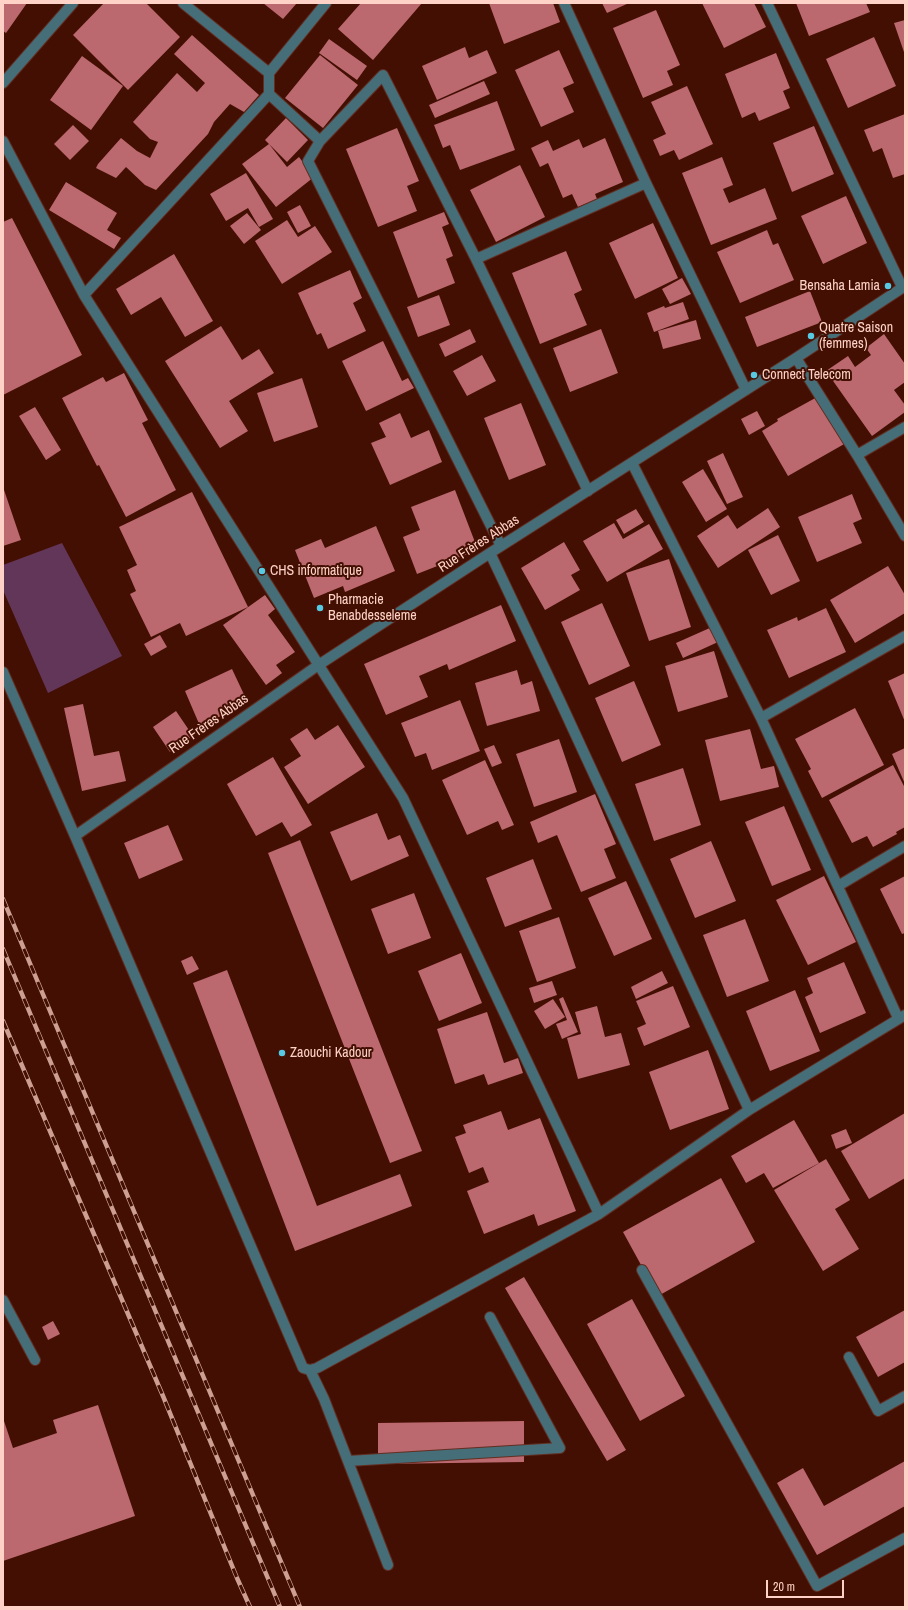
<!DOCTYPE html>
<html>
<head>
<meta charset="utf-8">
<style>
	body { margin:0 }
	#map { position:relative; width:908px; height:1610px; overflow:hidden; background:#440f03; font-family:"Archivo Narrow",sans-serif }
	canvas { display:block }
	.frame { position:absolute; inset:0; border:4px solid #fed2c6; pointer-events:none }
	.scale { position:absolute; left:766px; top:1580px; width:78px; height:18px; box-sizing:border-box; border:2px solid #fed2c6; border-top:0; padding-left:5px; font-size:12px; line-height:14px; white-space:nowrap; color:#fed2c6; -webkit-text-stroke:3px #440f03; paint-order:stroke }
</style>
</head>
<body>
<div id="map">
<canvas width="908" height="1610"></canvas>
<div class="frame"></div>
<div class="scale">20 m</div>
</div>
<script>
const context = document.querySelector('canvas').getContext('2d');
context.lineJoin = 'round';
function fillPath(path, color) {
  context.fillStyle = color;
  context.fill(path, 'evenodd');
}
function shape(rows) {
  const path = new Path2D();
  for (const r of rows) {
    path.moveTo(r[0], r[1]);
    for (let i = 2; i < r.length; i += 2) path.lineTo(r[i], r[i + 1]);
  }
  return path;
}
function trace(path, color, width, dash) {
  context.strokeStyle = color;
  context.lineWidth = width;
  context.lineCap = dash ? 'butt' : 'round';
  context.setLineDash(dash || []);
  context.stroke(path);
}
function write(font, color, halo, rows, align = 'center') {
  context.font = font + ' "Archivo Narrow",sans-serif';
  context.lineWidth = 4;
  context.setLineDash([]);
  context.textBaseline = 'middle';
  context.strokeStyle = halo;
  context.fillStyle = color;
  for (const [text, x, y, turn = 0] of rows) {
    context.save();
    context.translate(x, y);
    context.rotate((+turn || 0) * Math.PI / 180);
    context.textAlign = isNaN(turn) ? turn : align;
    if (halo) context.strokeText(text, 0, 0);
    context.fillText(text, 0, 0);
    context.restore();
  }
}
fillPath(shape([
	[62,543,122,656,48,693,3,590,3,565]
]), '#623659');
fillPath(shape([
	[3,3,27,3,6,33,3,31],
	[104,3,146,3,180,37,128,90,73,35],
	[263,3,297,3,283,19],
	[361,3,422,3,373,60,338,29],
	[489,3,553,3,560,22,504,44],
	[602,3,629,3,607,13],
	[702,3,754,3,766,27,724,48],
	[796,3,866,3,870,12,809,36],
	[656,10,680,65,667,71,673,85,643,98,613,28],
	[905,20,905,55,894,23],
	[192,35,259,95,244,112,230,104,214,122,208,134,156,190,145,185,126,167,116,178,96,168,98,164,121,138,137,151,150,158,158,142,150,139,133,122,177,73,197,92,205,83,174,54],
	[874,37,896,86,848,108,826,59],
	[329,39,367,66,357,80,319,53],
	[465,47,469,58,487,50,497,73,437,100,422,66],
	[559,50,574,83,563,88,574,112,541,127,515,70],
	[776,53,790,88,783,91,790,108,759,121,755,112,742,118,725,74],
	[320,55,358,85,323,128,285,98],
	[82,56,123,86,91,130,50,100],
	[484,81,490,94,435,118,429,105],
	[687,86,713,144,679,160,674,150,660,156,653,140,666,134,651,102],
	[497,101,515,150,460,170,450,145,443,148,434,125],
	[905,114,905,174,893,178,882,148,873,152,864,130],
	[286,118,308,140,287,162,265,140],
	[73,125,89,141,70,160,54,144],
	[814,126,834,174,792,192,773,143],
	[397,128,419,181,407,186,417,211,378,227,346,149],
	[605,138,623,182,595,194,597,199,578,207,572,194,563,198,548,163,540,167,531,148,548,140,553,151,579,139,583,148],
	[269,144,287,167,299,157,314,177,276,207,242,164],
	[722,157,733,185,723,189,729,203,765,188,777,219,711,245,682,173],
	[520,165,545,217,496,242,470,190],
	[246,173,273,219,259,227,248,208,226,221,210,194],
	[66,182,117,213,107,230,121,238,114,249,49,210],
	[846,196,867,243,823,264,801,216],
	[300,205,311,226,298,233,287,212],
	[444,212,449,224,442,227,453,256,446,259,455,283,418,298,393,232],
	[247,213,261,230,244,244,230,226],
	[12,218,82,355,3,395,3,222],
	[287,220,298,237,315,226,332,252,282,284,255,241],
	[653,223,678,278,635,299,609,243],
	[767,230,773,245,778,243,794,280,740,303,717,252],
	[566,251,582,290,574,294,587,325,540,344,512,273],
	[174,254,213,321,185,337,161,297,131,315,116,289],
	[350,270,362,298,353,303,366,331,328,349,321,333,317,335,298,293],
	[682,278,691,294,670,304,662,289],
	[810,291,822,322,757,347,745,317],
	[439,295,450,325,418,337,407,307],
	[683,302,689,319,654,332,647,313,664,306,665,308],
	[696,320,701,339,663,349,658,331],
	[221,326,242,360,259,349,274,373,229,401,248,431,220,448,165,361],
	[470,329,476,342,445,357,439,344],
	[601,329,618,373,570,392,553,348],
	[884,334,905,364,905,382,894,390,905,405,905,412,872,436,826,371,848,356,855,367,871,355,866,348],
	[383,341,402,381,408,378,414,388,366,411,342,361],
	[482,355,496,381,467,396,453,371],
	[124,373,148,420,142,423,176,490,126,517,99,465,97,466,62,398,103,377,106,382],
	[302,378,318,427,274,442,257,393],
	[819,396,846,443,788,476,762,431,778,421,777,419],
	[521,403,546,465,509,480,484,418],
	[35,407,61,450,46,460,19,416],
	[757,411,765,426,749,435,741,419],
	[400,413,411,438,429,430,442,462,390,485,371,443,386,437,379,423],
	[723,453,743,497,727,504,707,461],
	[703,469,727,509,706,522,682,482],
	[3,487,21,540,3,546],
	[455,490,478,550,417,574,403,537,420,530,411,507],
	[192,492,248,607,186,636,180,623,151,637,130,594,136,591,127,570,137,565,119,527],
	[852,494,862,519,853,523,862,543,817,562,798,517],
	[768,508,780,527,718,568,697,536,728,515,737,529],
	[636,509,644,522,624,534,616,520],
	[614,523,623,539,649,524,663,549,607,582,583,541],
	[376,526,395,571,345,592,343,586,314,598,295,550,321,539,325,548],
	[778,535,800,581,771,595,748,550],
	[564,542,580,570,571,575,580,590,545,610,521,568],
	[669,559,691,627,649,641,626,573],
	[888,566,905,595,905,613,855,643,830,600],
	[265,595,275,609,268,615,295,652,276,665,282,673,266,685,223,625],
	[602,603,630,666,589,685,561,622],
	[501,605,516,641,449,670,447,664,419,676,428,697,386,715,364,664],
	[826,608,846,652,789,678,767,630,797,617,798,621],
	[712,627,718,642,683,658,676,643],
	[160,635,167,647,151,656,144,644],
	[714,651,728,697,678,712,665,666],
	[232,669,248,703,200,726,185,691],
	[517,670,521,685,532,681,540,711,487,726,475,683],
	[905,673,905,722,888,681],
	[634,681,661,745,622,762,595,698],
	[460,700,480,751,432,770,426,753,415,757,401,723],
	[83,704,94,756,119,751,126,781,82,791,64,708],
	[855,708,884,765,822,798,808,771,811,769,795,739],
	[176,711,193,736,170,752,153,727],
	[338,725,365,767,308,804,284,767,301,756,290,739,307,728,315,740],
	[750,729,761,769,774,766,779,787,720,801,705,740],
	[559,739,577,792,534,807,516,754],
	[494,745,502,763,492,767,484,749],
	[905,748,905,784,892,754],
	[273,757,312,825,291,837,282,822,256,836,227,784],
	[485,760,514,825,502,830,498,821,467,835,442,780],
	[893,765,905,788,905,827,896,832,897,834,873,847,867,836,852,843,829,800],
	[683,768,701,825,654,841,635,784],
	[595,794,616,844,604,849,616,878,581,892,557,835,538,843,530,822],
	[784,806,811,870,772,886,745,822],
	[377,813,388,840,400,835,409,856,351,881,330,832],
	[168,825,183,860,139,879,124,843],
	[300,840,422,1151,390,1163,268,853],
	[711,841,736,901,695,918,670,859],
	[533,859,552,909,505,927,486,878],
	[824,876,856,942,808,965,776,900],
	[905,876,905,933,902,934,880,889],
	[626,881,652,939,614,956,588,898],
	[414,893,431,938,388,954,371,909],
	[559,917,576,968,537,982,519,931],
	[745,919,769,981,727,997,703,935],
	[461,953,482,1003,439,1021,418,971],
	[192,956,199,969,187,975,181,961],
	[844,962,866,1013,820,1033,805,997,813,993,807,978],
	[227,970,317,1206,400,1174,412,1206,295,1251,193,983],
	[662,971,668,983,636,999,631,987],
	[552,981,557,995,534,1003,529,988],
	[673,986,690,1027,644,1046,637,1028,646,1024,636,1001],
	[795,990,820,1051,770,1071,746,1011],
	[563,997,578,1032,562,1039,556,1024,567,1020,559,999],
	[553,999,565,1017,545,1029,534,1011],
	[597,1006,605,1037,621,1033,630,1065,578,1079,567,1038,581,1034,575,1012],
	[487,1012,504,1063,518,1058,523,1073,488,1085,484,1074,455,1084,437,1029],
	[708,1050,729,1109,670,1130,649,1072],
	[501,1111,508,1130,540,1118,576,1211,538,1226,534,1214,484,1234,467,1191,489,1182,483,1167,469,1173,455,1137,466,1133,463,1125],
	[905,1113,905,1178,869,1199,841,1151],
	[794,1120,819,1163,773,1188,764,1173,746,1183,731,1156],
	[846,1129,852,1143,836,1149,831,1135],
	[826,1159,850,1200,835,1209,859,1249,823,1271,774,1190],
	[721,1178,755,1242,658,1296,623,1232],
	[524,1277,626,1450,607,1461,505,1288],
	[632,1299,685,1396,640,1421,587,1324],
	[905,1310,905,1362,878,1377,856,1337],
	[53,1321,60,1334,48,1340,42,1327],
	[98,1405,135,1516,3,1561,3,1418,13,1448,57,1433,53,1420],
	[524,1421,524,1462,378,1464,378,1423],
	[905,1461,905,1506,817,1555,777,1483,803,1468,824,1506]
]), '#bb686f');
const minor = shape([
	[183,3,269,73],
	[326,3,269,73,269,94,84,295,403,798,599,1214],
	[564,3,646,183,746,390],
	[767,3,902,287],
	[3,83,73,3],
	[269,94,320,141],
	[3,141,84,295],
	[476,259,646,183],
	[796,358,857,455,905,536],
	[857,455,905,427],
	[632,463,761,718,898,1018],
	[501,546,308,161,320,141,383,75,476,259,588,491],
	[490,553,560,701,749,1110],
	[3,672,75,836,303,1368,310,1370,317,1368,599,1214,749,1110,905,1015],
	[761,718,905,636],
	[75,836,317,666,490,553,796,358,905,286],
	[838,886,905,846],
	[642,1270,817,1586,905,1538],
	[3,1300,35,1360],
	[849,1357,878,1411,905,1396],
	[310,1370,324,1399,388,1565],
	[348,1461,560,1448,490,1317]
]);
trace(minor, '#622e22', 12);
trace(minor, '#456e78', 10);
const rail = shape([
	[3,899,300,1607],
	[3,949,280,1607],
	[3,1021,163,1396,237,1578,250,1607]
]);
trace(rail, '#cd9f93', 4.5);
trace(rail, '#440f03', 3, [9]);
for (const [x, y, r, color] of [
	[888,286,4,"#57c9e3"],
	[811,336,4,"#57c9e3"],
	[754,375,4,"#57c9e3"],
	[262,571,4,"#57c9e3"],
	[320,608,4,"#57c9e3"],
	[282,1053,4,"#57c9e3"]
]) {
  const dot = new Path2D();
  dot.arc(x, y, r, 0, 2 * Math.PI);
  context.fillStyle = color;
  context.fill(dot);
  trace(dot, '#440f03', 1.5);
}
write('14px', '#fed2c6', '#440f03', [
	["Bensaha Lamia",880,286,"right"],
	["Quatre Saison",819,328],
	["(femmes)",819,344],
	["Connect Telecom",762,375],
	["CHS informatique",270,571],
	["Pharmacie",328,600],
	["Benabdesseleme",328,616],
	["Zaouchi Kadour",290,1053]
], 'left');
write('14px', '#fed2c6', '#440f03', [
	["Rue Frères Abbas",479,544,-33],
	["Rue Frères Abbas",209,724,-35]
]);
</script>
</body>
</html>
